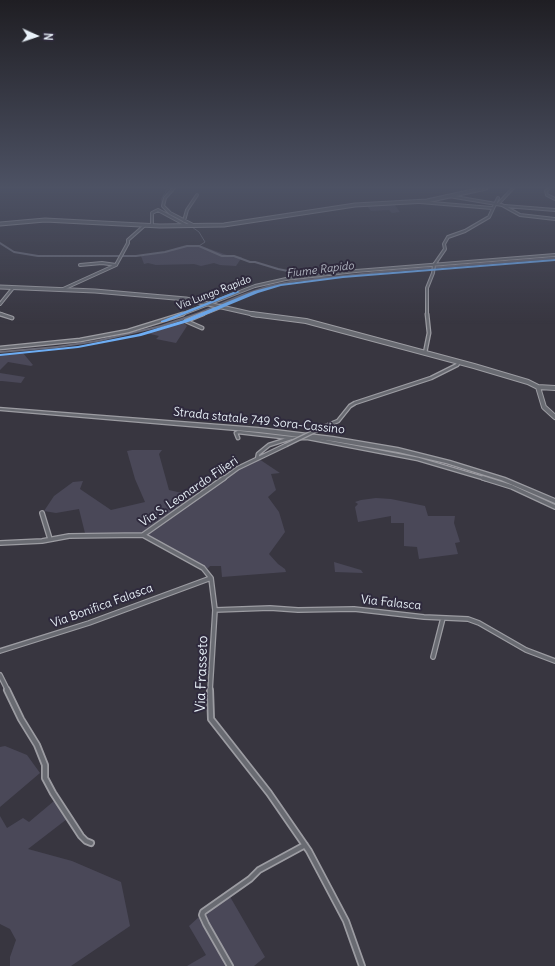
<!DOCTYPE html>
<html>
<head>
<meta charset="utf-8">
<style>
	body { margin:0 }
	#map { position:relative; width:555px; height:966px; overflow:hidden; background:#383640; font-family:Delius,sans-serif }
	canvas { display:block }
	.north { position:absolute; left:16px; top:16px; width:40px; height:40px; -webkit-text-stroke:3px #2f2a3d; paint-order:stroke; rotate:93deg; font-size:11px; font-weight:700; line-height:16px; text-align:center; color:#e8f1f8 }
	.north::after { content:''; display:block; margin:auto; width:14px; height:18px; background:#e8f1f8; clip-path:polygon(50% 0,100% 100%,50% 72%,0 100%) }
</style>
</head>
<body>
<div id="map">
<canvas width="555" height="966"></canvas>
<div class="north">N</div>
</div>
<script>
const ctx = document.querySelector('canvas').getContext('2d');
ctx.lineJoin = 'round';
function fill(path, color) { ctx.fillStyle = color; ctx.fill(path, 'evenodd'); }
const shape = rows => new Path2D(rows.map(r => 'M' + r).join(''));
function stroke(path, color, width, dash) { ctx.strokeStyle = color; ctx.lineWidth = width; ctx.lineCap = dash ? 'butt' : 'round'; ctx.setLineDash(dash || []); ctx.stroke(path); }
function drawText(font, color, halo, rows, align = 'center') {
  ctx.font = font + ' Delius,sans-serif'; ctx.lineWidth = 4; ctx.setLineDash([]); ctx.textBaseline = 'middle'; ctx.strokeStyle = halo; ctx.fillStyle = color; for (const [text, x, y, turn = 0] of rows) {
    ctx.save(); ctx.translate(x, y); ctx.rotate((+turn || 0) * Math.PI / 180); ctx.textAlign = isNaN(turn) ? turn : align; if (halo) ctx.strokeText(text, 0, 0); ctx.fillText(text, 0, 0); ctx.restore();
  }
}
const green = shape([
	[394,204,400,212,392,213,389,210,371,211,366,205],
	[189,246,201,246,227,255,242,257,236,266,220,265,214,263,201,266,194,264,156,265,148,263,144,264,141,256,172,251,176,248],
	[183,322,187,326,176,343,156,339,159,336,146,333],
	[23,353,33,365,31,366,8,362,0,370,0,355],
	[0,373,25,377,21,383,2,381,0,381],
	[132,450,162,450,159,454,169,490,195,496,143,534,85,533,79,509,56,513,44,511,54,496,73,482,83,481,80,489,111,510,145,502,135,479,127,451],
	[259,459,280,473,271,474,276,490,268,497,279,512,285,532,269,554,278,564,285,569,286,572,222,577,221,566,210,566,207,569,146,535,147,533,163,521,238,470],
	[376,498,391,499,425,506,428,516,455,516,454,523,460,542,455,543,458,554,419,559,417,547,404,546,404,523,391,523,391,516,358,522,355,507,358,504,355,502,361,500],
	[334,562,361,570,363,573,335,572],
	[5,746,27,755,40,773,0,807,0,747],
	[54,801,67,819,28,849,72,861,121,882,130,926,71,966,10,966,10,957,16,940,10,929,0,924,0,816,7,828,23,818,29,822],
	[229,895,265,957,254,966,187,966,206,955,189,926,200,916,205,915]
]);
const stream = shape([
	[163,188,166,189],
	[171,188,167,190,162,198,162,206,167,213,187,224],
	[192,227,199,232,205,242,199,246]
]);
const canal = shape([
	[0,243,14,252,38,256,136,256,165,252,187,246,199,246,222,256,234,256,250,262,255,262,278,269,323,278]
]);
const river = shape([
	[555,257,555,259,391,272,295,282,271,287,244,296,201,314,162,327,97,342,57,348,0,353,0,351,57,346,97,340,161,325,199,312,242,294,269,285,295,280,391,270,555,257]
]);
const streetFar3 = shape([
	[174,188,165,198,163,206,170,213,193,225],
	[549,188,546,191,547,195,555,199],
	[449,196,502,205,520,215,555,219],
	[420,202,492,208],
	[498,204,513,188],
	[505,206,555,210],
	[184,221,187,210,197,195],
	[152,225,152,213,158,210,186,225],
	[80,265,102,263,116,265],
	[61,290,116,265,128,243,128,240,145,225],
	[0,304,13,288],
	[0,314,3,315],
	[180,315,255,286,286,279,356,271,555,255],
	[201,315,221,307],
	[427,315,427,288,433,273,434,265,445,249,444,244,448,237,465,231,489,217,498,198]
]);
const streetFar2 = shape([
	[0,314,12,318],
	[202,328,186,321,203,314],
	[0,348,80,340,128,331,183,314],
	[425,353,429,333,427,314],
	[321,428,338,421,350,406,355,403,431,378,457,365,459,362],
	[238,438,236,433,238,432,291,438],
	[257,459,258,454,269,445,291,438,308,438,418,459,486,479],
	[223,479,238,468,286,445]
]);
const streetFar1 = shape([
	[483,478,512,487,555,507],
	[42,513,50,539],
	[143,535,203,568,211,578,215,610,210,691],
	[0,543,42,541,69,536,143,535,224,478],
	[215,610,270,608,298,610,354,609,424,617,468,619,479,623,526,650,555,661],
	[0,651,89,623,211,578],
	[433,657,443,618],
	[0,675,8,691]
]);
const street = shape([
	[7,690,21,719,37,745,45,765,45,778,53,793,81,836,86,841,91,843],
	[210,690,211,719,269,793,309,851,346,921,362,966],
	[230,966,206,924,202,915,203,912,250,879,259,870,305,845]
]);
const secondaryFar1 = shape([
	[0,224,45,220,160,226,224,225,355,205,427,201,486,188],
	[0,287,95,291,186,299,257,315]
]);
const secondary = shape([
	[252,314,306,321,474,366,528,382,538,387,555,388],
	[538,387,544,407,555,417]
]);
const highway = shape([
	[0,408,259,428,333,437,398,448,450,461,505,478,555,499,555,503,501,480,446,463,398,452,333,441,259,432,0,410,0,408]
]);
const streetBridge = shape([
	[286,445,321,428]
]);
const cycleway = shape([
	[555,259,555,261,343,278,281,286,258,293,188,322,141,336,78,348,0,356,0,354,78,346,138,334,184,320,254,291,281,284,343,276,555,259],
	[236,291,238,291,240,292,165,322,161,322,161,321,236,291]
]);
const farStreetnames = [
	["Via Lungo Rapido",214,293,-21]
];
const farWaternames = [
	["Fiume Rapido",320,270,-7]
];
const streetNames = [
	["Strada statale 749 Sora-Cassino",259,421,6],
	["Via S. Leonardo Filieri",189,492,-34],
	["Via Falasca",391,603,6],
	["Via Bonifica Falasca",102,606,-20]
];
const nearStreetnames = [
	["Via Frasseto",202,674,-88]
];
fill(green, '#4a4858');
stroke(stream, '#6b6c79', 1);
stroke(canal, '#6b6c79', 2);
fill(river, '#6b6c79');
stroke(streetFar3, '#9c9ca2', 4);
stroke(streetFar2, '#9c9ca2', 5);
stroke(streetFar1, '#9c9ca2', 6);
stroke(street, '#9c9ca2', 8);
stroke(secondaryFar1, '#9c9ca2', 5);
stroke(secondary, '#9c9ca2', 6);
stroke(highway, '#9c9ca2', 2.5);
stroke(streetFar3, '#696b72', 2);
stroke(streetFar2, '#696b72', 2.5);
stroke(streetFar1, '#696b72', 3.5);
stroke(street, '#696b72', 4.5);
stroke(secondaryFar1, '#696b72', 3);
stroke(secondary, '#696b72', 4);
fill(highway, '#696b72');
stroke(streetBridge, '#9c9ca2', 5, []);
stroke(streetBridge, '#696b72', 2.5);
fill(cycleway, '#6dadf4');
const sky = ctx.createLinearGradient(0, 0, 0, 324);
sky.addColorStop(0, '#1f1e23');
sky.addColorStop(0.58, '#4d5264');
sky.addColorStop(1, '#4d526400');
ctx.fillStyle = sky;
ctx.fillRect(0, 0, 555, 324);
drawText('10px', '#e8f1f8', '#2f2a3d', farStreetnames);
drawText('italic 11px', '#b2b7c2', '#2f2a3d', farWaternames);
drawText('12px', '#e8f1f8', '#2f2a3d', streetNames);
drawText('14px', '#e8f1f8', '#2f2a3d', nearStreetnames);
</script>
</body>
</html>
